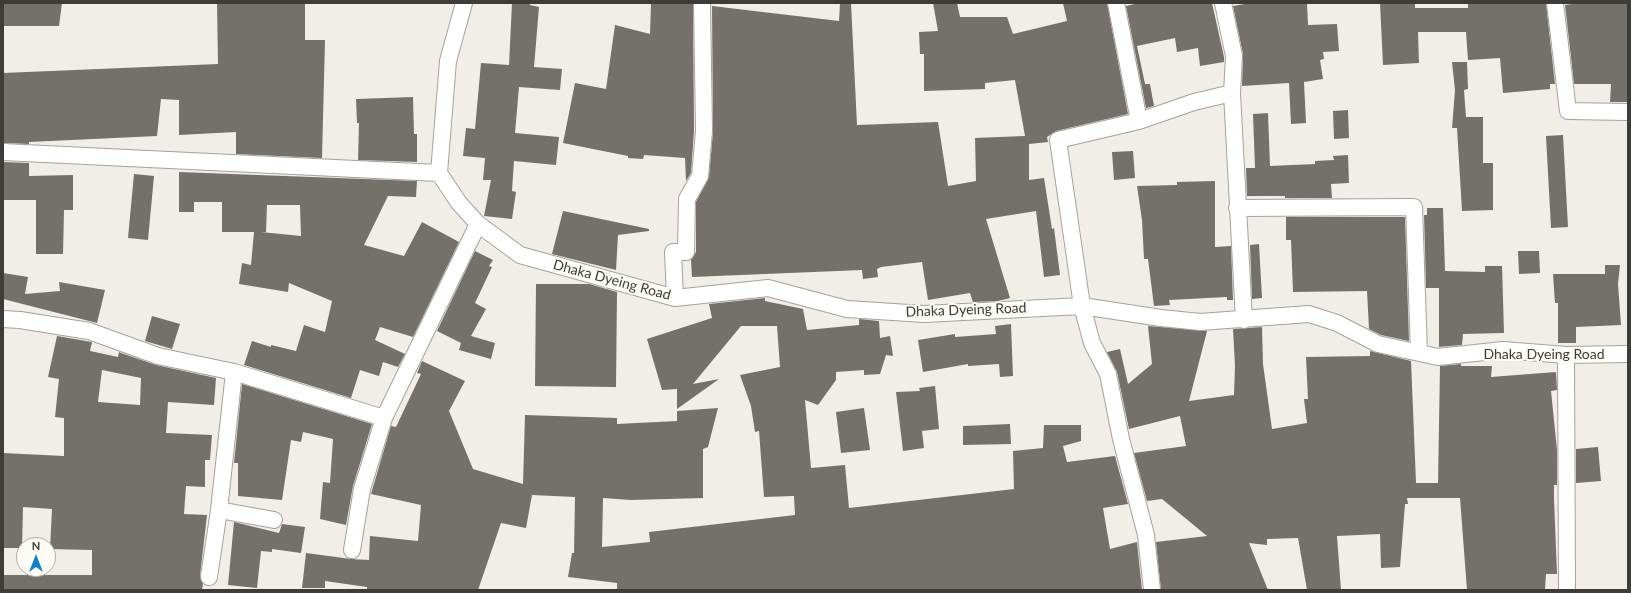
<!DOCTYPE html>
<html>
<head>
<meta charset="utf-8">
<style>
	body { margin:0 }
	#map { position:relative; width:1631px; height:593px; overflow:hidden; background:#f0eee6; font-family:Lato,sans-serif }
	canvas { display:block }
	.frame { position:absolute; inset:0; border:4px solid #3d3c39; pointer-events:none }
	.north { position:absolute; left:16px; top:537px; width:40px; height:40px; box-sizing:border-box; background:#fdfbf3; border:1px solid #b0afa9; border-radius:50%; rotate:0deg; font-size:11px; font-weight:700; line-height:16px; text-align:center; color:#3d3c39 }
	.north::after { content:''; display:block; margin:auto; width:14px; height:18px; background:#0983cb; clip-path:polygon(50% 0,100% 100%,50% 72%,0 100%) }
</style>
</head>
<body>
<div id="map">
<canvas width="1631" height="593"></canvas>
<div class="frame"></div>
<div class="north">N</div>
</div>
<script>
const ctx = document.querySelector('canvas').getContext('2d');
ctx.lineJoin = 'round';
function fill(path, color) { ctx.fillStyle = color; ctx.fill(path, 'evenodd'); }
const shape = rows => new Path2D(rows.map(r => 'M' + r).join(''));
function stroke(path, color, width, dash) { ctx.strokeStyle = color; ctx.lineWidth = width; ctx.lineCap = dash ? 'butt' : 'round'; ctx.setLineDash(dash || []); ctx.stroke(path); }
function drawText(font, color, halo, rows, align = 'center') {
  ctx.font = font + ' Lato,sans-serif'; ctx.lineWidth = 4; ctx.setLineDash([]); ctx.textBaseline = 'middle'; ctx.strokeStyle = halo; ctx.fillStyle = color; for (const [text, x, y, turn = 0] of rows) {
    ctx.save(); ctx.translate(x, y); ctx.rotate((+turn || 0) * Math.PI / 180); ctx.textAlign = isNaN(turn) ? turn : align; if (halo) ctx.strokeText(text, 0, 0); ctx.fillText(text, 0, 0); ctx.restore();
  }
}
const building = shape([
	[3,3,62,3,59,26,3,26],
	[217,3,305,3,305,40,325,40,322,158,236,154,236,132,179,135,179,100,161,99,157,136,29,142,29,144,3,143,3,73,218,64],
	[512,3,530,3,530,5,539,7,534,67,562,69,560,90,519,87,515,133,559,137,556,165,514,161,512,191,516,192,512,219,484,216,491,180,483,180,485,158,463,156,466,128,475,129,481,63,509,65],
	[686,3,693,4,694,131,691,173,686,181,685,158,644,155,643,159,628,158,628,156,563,143,575,83,606,89,615,25,650,34,651,4],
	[840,3,851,3,857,125,938,122,948,186,976,181,975,138,1025,136,1015,80,985,83,985,89,924,91,924,54,920,54,919,32,938,31,933,3,957,3,960,17,1007,17,1013,34,1067,21,1063,3,1107,3,1128,114,1056,131,1047,137,1048,142,1029,144,1029,180,1044,178,1052,229,1054,228,1060,275,1044,277,1036,211,986,219,1010,298,998,301,973,302,970,293,928,300,922,262,881,267,877,269,878,277,863,279,862,270,692,277,691,260,696,252,696,202,709,177,713,132,712,6,839,21],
	[1139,3,1212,3,1224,57,1224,62,1200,66,1198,48,1177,52,1175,38,1137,46,1145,84,1150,84,1154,106,1146,108,1126,6],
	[1250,3,1307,3,1308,25,1337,24,1339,51,1323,52,1324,59,1320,60,1323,79,1304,82,1306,123,1291,124,1289,83,1242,86,1243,54,1233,6],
	[1380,3,1415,3,1415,8,1468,8,1468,3,1546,3,1555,84,1550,84,1550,89,1503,93,1500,58,1468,60,1466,32,1418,32,1419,63,1383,65],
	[1579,3,1628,3,1628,102,1610,102,1611,84,1574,84,1565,5],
	[1452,62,1467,62,1468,89,1464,90,1466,117,1483,117,1483,163,1493,163,1493,210,1462,211,1457,128,1452,128,1455,90],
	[413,97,414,134,417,134,417,162,358,160,359,123,357,123,356,99],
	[1348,110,1349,138,1334,139,1333,111],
	[1268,113,1270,166,1315,164,1315,161,1334,160,1333,156,1348,155,1349,183,1331,184,1332,198,1285,198,1285,196,1247,196,1246,168,1255,168,1253,114],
	[1563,135,1568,227,1551,228,1546,136],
	[1133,151,1135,178,1114,180,1112,152],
	[3,162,29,163,29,176,73,175,73,210,64,210,63,254,36,254,36,200,3,200],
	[179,172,417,181,416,197,388,196,364,245,404,256,422,222,459,242,413,337,380,327,375,340,405,354,398,367,383,362,379,376,360,370,351,398,244,365,252,341,271,347,271,345,296,351,304,325,325,332,332,301,289,283,288,292,239,284,242,263,251,265,254,232,222,232,222,202,194,202,194,212,179,212],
	[267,205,300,205,301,236,261,232,266,232],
	[134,174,154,176,148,240,128,238],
	[1215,181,1215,247,1231,246,1233,300,1227,300,1227,297,1169,300,1170,305,1154,306,1148,259,1144,259,1142,220,1137,186,1177,185,1177,182],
	[1427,208,1443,208,1445,271,1485,272,1485,266,1502,266,1504,333,1463,334,1462,345,1439,347,1439,288,1426,288,1424,215,1427,215],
	[563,211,649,229,649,231,618,235,616,270,552,254],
	[1286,217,1405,217,1409,341,1381,335,1369,329,1367,291,1293,292,1291,240,1286,240],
	[1259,244,1262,298,1252,299,1250,245],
	[475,251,493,260,489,266,492,267,475,303,486,309,471,336,495,343,491,359,459,350,461,343,437,331],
	[1518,251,1539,251,1540,273,1519,274],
	[1605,265,1620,265,1618,284,1621,325,1576,327,1576,343,1558,343,1558,303,1555,303,1553,274,1605,274],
	[3,273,28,277,25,294,60,291,59,282,105,290,97,323,3,299],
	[536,284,589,284,617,292,616,387,535,386],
	[765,298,765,301,803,309,807,330,859,325,859,319,879,321,880,338,890,336,893,356,886,355,880,374,864,375,864,370,836,372,836,380,818,405,805,400,811,468,845,465,849,508,1014,489,1013,451,1043,448,1044,425,1081,425,1081,441,1063,446,1067,462,1115,456,1128,504,1103,508,1110,549,1137,542,1142,590,617,590,617,583,568,577,572,553,574,553,575,497,532,495,526,528,501,523,478,590,367,590,367,587,325,581,325,588,302,588,306,553,351,559,369,560,370,536,418,541,421,505,371,494,391,426,396,427,421,374,417,373,422,361,465,381,449,411,473,469,523,484,525,415,617,418,617,424,677,421,677,411,718,408,708,447,703,449,703,498,631,500,603,498,602,547,650,542,649,532,795,515,794,496,764,497,759,431,755,432,751,406,740,375,780,367,777,326,741,326,693,384,719,379,677,409,677,389,662,390,647,339,712,318,709,304],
	[152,316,180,324,172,349,145,341],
	[1011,324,1013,376,1000,377,999,364,968,366,968,364,923,372,918,340,955,334,955,337,996,334,995,326],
	[1148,326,1207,331,1189,401,1234,395,1235,366,1233,329,1262,327,1263,364,1272,429,1307,423,1304,399,1308,399,1306,357,1370,356,1370,351,1411,361,1416,483,1438,483,1440,366,1461,364,1461,366,1492,366,1491,377,1556,372,1557,390,1551,391,1557,450,1557,485,1554,485,1554,499,1557,574,1546,574,1545,590,1467,590,1460,498,1407,498,1408,504,1405,504,1400,567,1381,568,1380,534,1337,536,1341,590,1307,590,1298,538,1267,539,1267,545,1249,543,1268,590,1161,590,1156,542,1207,536,1162,499,1147,501,1134,453,1186,446,1180,416,1129,429,1117,372,1107,352,1120,349,1128,384,1152,364],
	[57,336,92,342,90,351,118,357,119,352,121,353,156,365,216,378,214,405,168,402,166,433,212,435,210,460,205,460,205,487,186,486,184,514,207,515,200,576,203,584,202,590,3,590,3,575,92,575,92,550,50,549,52,509,23,507,22,548,3,548,3,453,64,456,64,418,55,417,59,379,48,377],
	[102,370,141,378,140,405,98,402],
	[242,384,372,424,353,486,346,525,320,519,323,482,330,483,333,439,303,432,301,442,291,440,282,500,238,496,238,463,234,463],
	[935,386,939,429,922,431,924,448,903,451,896,392,920,391,919,388],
	[864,408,870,450,841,453,836,412],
	[1010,424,1011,444,963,445,963,426],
	[1598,447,1601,481,1576,483,1576,449],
	[234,522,279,533,282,524,305,527,301,553,272,549,272,552,261,551,257,588,228,585]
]);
const minor = shape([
	[464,3,448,61,439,173,459,203,478,224,520,255,675,298,768,288,847,309,924,314,1082,306,1161,318,1200,322,1309,314,1337,323,1378,344,1438,357,1503,350,1566,355,1628,354],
	[1116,3,1139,121],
	[1223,3,1234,56,1232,93,1244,320],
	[1555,3,1568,111,1628,112],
	[3,152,439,173],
	[1237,208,1414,207,1419,353],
	[675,298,673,252,686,252,687,199,700,176,704,131,702,3],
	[3,319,20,320,89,331,158,356,234,372,384,418],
	[1566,355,1567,590],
	[219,510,274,520],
	[352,550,362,489,384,418,478,224],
	[209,577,219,510,234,372],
	[1152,590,1146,535,1121,439,1108,374,1092,343,1082,306,1058,140,1139,121,1194,102,1232,93]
]);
const streetNames = [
	["Dhaka Dyeing Road",612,280,15],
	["Dhaka Dyeing Road",966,310,-2],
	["Dhaka Dyeing Road",1544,354]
];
fill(building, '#73716a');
stroke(minor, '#a4a29b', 18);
stroke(minor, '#fff', 16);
drawText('14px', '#3d3c39', '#fdfbf3', streetNames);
</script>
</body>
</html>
